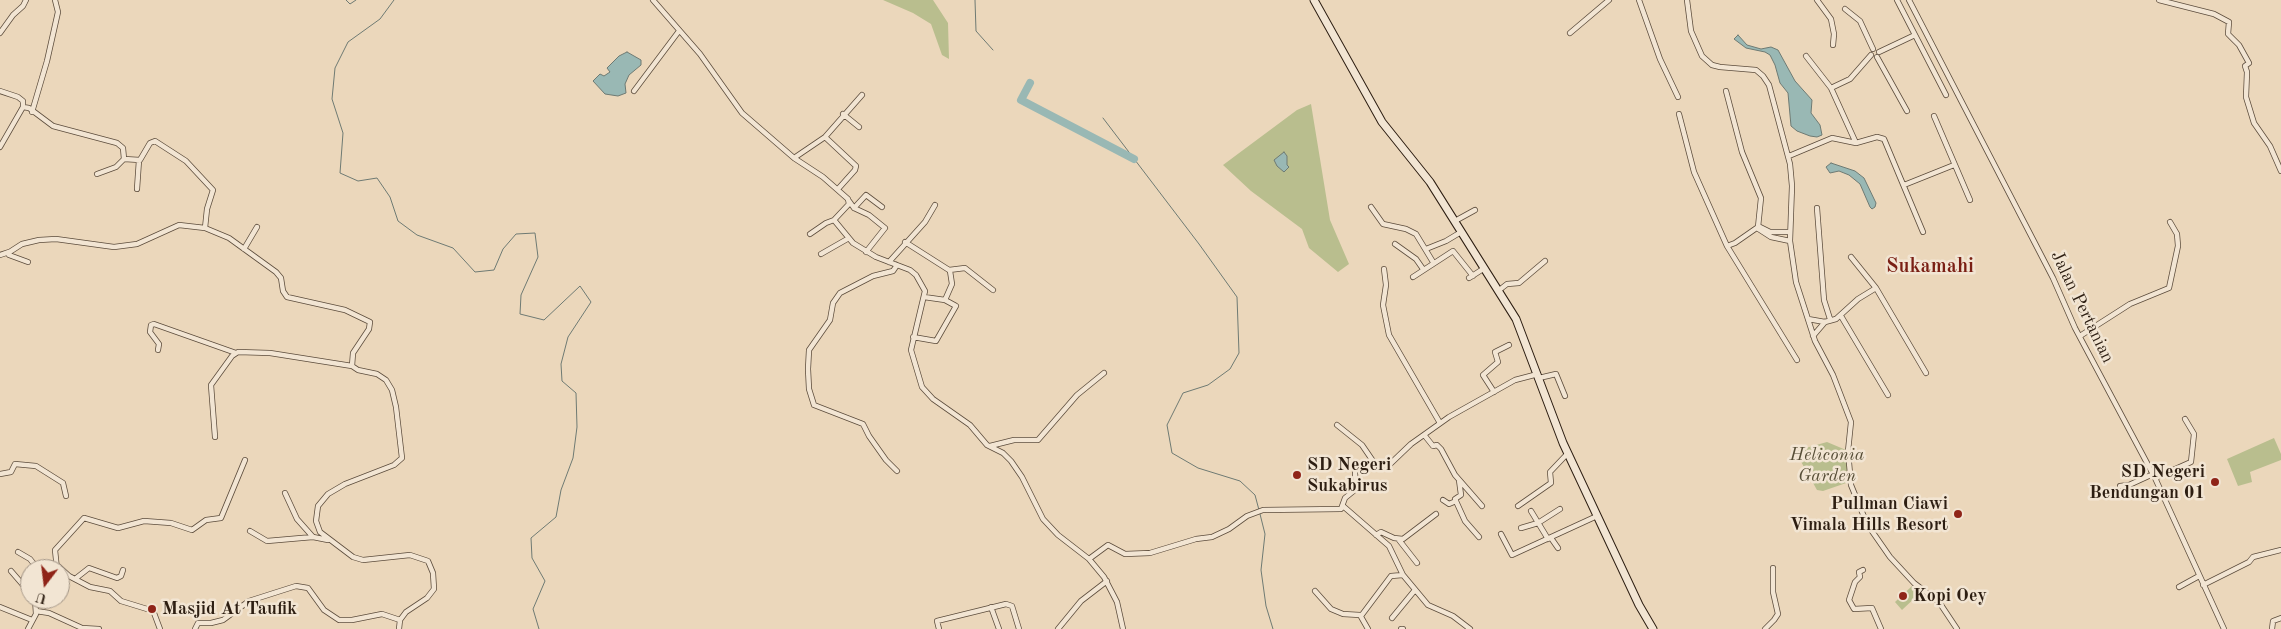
<!DOCTYPE html>
<html>
<head>
<meta charset="utf-8">
<style>
	body { margin:0 }
	#map { position:relative; width:2281px; height:629px; overflow:hidden; background:#ebd7bb; font-family:"Old Standard TT",serif }
	canvas { display:block }
	.north { position:absolute; left:20px; top:559px; width:50px; height:50px; box-sizing:border-box; background:#f2e5d3; border:1px solid #a39586; border-radius:50%; rotate:195deg; font-size:14px; font-weight:700; line-height:20px; text-align:center; color:#2d1e12 }
	.north::after { content:''; display:block; margin:auto; width:18px; height:22px; background:#8f2418; clip-path:polygon(50% 0,100% 100%,50% 72%,0 100%) }
</style>
</head>
<body>
<div id="map">
<canvas width="2281" height="629"></canvas>
<div class="north">U</div>
</div>
<script>
const ctx = document.querySelector('canvas').getContext('2d');
ctx.lineJoin = 'round';
function fill(path, color) { ctx.fillStyle = color; ctx.fill(path, 'evenodd'); }
const shape = rows => new Path2D(rows.map(r => 'M' + r).join(''));
function stroke(path, color, width, dash) { ctx.strokeStyle = color; ctx.lineWidth = width; ctx.lineCap = dash ? 'butt' : 'round'; ctx.setLineDash(dash || []); ctx.stroke(path); }
function drawText(font, color, halo, rows, align = 'center') {
  ctx.font = font + ' "Old Standard TT",serif'; ctx.lineWidth = 5; ctx.setLineDash([]); ctx.textBaseline = 'middle'; ctx.strokeStyle = halo; ctx.fillStyle = color; for (const [text, x, y, turn = 0] of rows) {
    ctx.save(); ctx.translate(x, y); ctx.rotate((+turn || 0) * Math.PI / 180); ctx.textAlign = isNaN(turn) ? turn : align; if (halo) ctx.strokeText(text, 0, 0); ctx.fillText(text, 0, 0); ctx.restore();
  }
}
const green = shape([
	[883,0,933,0,948,23,949,59,942,55,931,24,913,13],
	[1311,104,1330,220,1349,264,1338,272,1309,248,1302,229,1251,191,1223,165,1297,110],
	[2274,438,2281,454,2281,460,2250,472,2252,482,2238,486,2227,459],
	[1827,442,1846,450,1849,482,1823,491,1817,490,1795,451],
	[1912,586,1919,594,1902,610,1895,602]
]);
const water = shape([
	[1738,35,1747,45,1761,49,1771,47,1778,50,1795,81,1812,100,1811,113,1820,125,1822,135,1817,137,1810,136,1797,131,1791,126,1788,93,1780,83,1775,65,1770,55,1765,52,1746,48,1734,39,1738,35],
	[627,52,641,60,641,65,629,75,625,84,626,93,618,96,605,94,593,81,600,74,604,76,610,72,607,68,619,56,627,52],
	[1284,152,1287,156,1287,165,1289,167,1284,172,1277,166,1274,160,1284,152],
	[1831,163,1855,171,1864,178,1876,203,1875,207,1872,209,1870,207,1860,184,1849,175,1839,171,1830,173,1826,167,1831,163]
]);
const stream = shape([
	[346,0,350,4,356,0],
	[394,0,380,19,348,42,335,68,332,99,343,133,340,173,358,181,377,178,390,197,398,221,417,235,453,248,475,272,494,270,503,249,516,234,535,233,538,257,521,295,520,314,544,320,580,286,591,302,568,337,561,364,562,381,576,393,577,427,573,458,561,490,556,517,531,538,532,558,545,581,533,609,539,629],
	[975,0,976,31,993,50],
	[1103,118,1199,244,1237,297,1239,353,1230,369,1208,385,1183,393,1167,425,1172,453,1198,468,1240,481,1255,495,1259,510],
	[1260,514,1265,534,1261,570,1266,606,1273,629]
]);
const river = shape([
	[1030,83,1021,100,1134,159]
]);
const street = shape([
	[653,0,700,54,742,113,794,158,823,177,848,199,849,204,834,220,853,243,876,257,910,270,916,275,925,291,911,350,922,387,933,399,970,425,987,445,1003,453,1011,461,1022,477,1043,519,1058,535,1089,559,1104,577,1117,602,1123,629],
	[1639,0,1660,59,1678,97],
	[1687,0,1691,31,1702,56,1712,65,1720,67,1756,70,1763,76,1769,85,1790,164,1792,186,1790,241,1796,282,1815,341,1833,375,1851,422,1848,451,1851,485,1867,524,1890,557,1914,583,1939,602,1957,629],
	[1817,0,1831,19,1834,34,1833,45],
	[1897,0,1946,95],
	[1909,0,2053,278,2075,328,2155,478,2224,629],
	[2159,0,2214,14,2229,22,2228,34,2239,45,2249,63,2245,66,2247,72,2246,97,2254,123,2270,146,2281,171],
	[1845,9,1860,21,1873,49],
	[0,33,13,15,23,6,26,0],
	[1570,33,1609,0],
	[1879,52,1915,35],
	[1806,56,1831,88,1856,143],
	[1877,57,1907,111],
	[1831,88,1850,79,1871,55],
	[0,91,18,97,23,101,23,107,29,108,53,126,117,143,123,148,124,159,140,160,150,143,155,141,186,161,213,190,207,209,205,228,229,238,276,272,281,278,283,291,287,297,345,310,370,322,369,329,353,353,352,366],
	[634,91,679,31],
	[1726,91,1742,152,1761,198,1758,227,1735,243,1727,246],
	[32,112,47,61,58,12,55,0],
	[843,114,859,127],
	[1679,114,1694,172,1727,246,1797,360],
	[1934,116,1970,200],
	[825,137,856,166,855,170,838,189],
	[0,147,23,107],
	[1789,156,1832,138,1856,143,1877,137,1884,139,1923,232],
	[794,158,825,137,862,95],
	[97,174,116,167,124,159],
	[1904,185,1954,165],
	[137,189,139,160],
	[849,201,854,208,869,215,885,228,866,252],
	[1371,207,1383,224,1406,229,1416,234,1433,262],
	[854,208,866,195,882,207],
	[1817,208,1824,300,1830,319],
	[1455,221,1475,210],
	[1758,226,1770,232,1790,232],
	[1757,228,1771,237,1790,241],
	[810,234,826,223,834,220],
	[905,242,949,270,965,268,993,290],
	[1395,244,1416,259,1423,269],
	[244,249,257,227],
	[1426,249,1446,241,1461,232],
	[821,254,849,238],
	[0,255,9,252],
	[1851,257,1876,288,1926,373],
	[28,262,9,255,8,253,22,244,39,240,56,239,114,247,137,244,179,225,205,228],
	[889,262,925,222,935,205],
	[897,265,893,271,873,276,840,293,833,303,830,320,809,350,808,369,809,389,814,405,863,424,869,436,886,460,897,471],
	[1384,269,1386,285,1383,305,1389,335,1440,423],
	[1413,277,1453,251,1473,276],
	[1469,278,1483,269],
	[1498,291,1507,284,1519,283,1545,261],
	[945,300,952,284,950,271],
	[1841,316,1888,395],
	[1808,319,1825,322,1836,319,1858,299,1876,288],
	[1813,336,1825,322],
	[2080,336,2130,304,2169,288,2178,246,2177,234,2170,222],
	[913,337,936,341,956,306,945,300,924,297],
	[158,350,159,344,150,332,151,325,154,324,236,353],
	[1539,378,1556,374,1565,396],
	[1494,392,1483,375,1498,362,1495,352,1509,345],
	[1337,425,1362,445,1375,464],
	[1425,436,1433,446,1437,445,1441,449,1455,475,1482,506],
	[215,437,211,385,232,356,238,352,270,353,352,366,358,370,377,374,386,380,392,390,396,407,402,458,394,465,345,484,328,494,318,506,316,521,320,532,353,557,363,560,410,555,428,561,433,573,434,589,427,598,406,612,400,620,399,629],
	[990,446,1014,440,1038,440,1077,395,1104,373],
	[0,474,11,472,15,464,36,466,63,483,66,496],
	[2155,478,2191,462,2194,434,2185,419],
	[1459,480,1461,495,1455,499,1465,521,1479,537],
	[2120,486,2129,485,2153,474],
	[285,493,297,519,313,537],
	[1443,500,1449,504,1456,501],
	[1343,506,1389,546,1403,575,1428,605,1453,616,1470,629],
	[1518,506,1551,483,1550,472,1568,453],
	[1531,511,1548,539],
	[1521,528,1538,523,1560,509],
	[250,531,267,541,313,537,328,540],
	[1501,534,1512,555,1597,516],
	[1376,535,1381,532,1394,538,1403,539,1436,514],
	[1551,538,1558,548],
	[1399,540,1417,563],
	[18,552,30,559,38,569],
	[1089,559,1108,545,1125,554,1150,553,1196,539,1212,537,1229,529,1247,516,1263,510,1341,509,1345,498,1356,489,1355,472,1360,466,1372,464,1388,466,1411,444,1449,417,1515,380,1538,374],
	[58,566,69,576,90,587,110,591,121,601,147,609],
	[57,569,55,550,84,518,118,528,144,521,171,523,192,530,206,520,221,518,245,460],
	[1863,570,1859,572,1860,577,1855,582,1849,600,1854,609,1872,608,1881,629],
	[11,571,30,593],
	[75,579,89,568,117,578,121,576,123,570],
	[2203,585,2249,562,2253,557,2281,550],
	[2179,587,2199,576],
	[1315,591,1331,609,1343,614,1360,615,1368,629],
	[0,607,32,620],
	[991,607,999,629],
	[36,611,49,613,82,628,99,629],
	[154,613,160,629],
	[1361,616,1391,576,1403,575],
	[1392,618,1415,590],
	[28,629,36,614,35,599],
	[195,629,198,623,211,623,223,620,249,601,296,586,308,588,324,610,339,620,352,620,382,614,400,620],
	[939,629,937,621,1006,604,1012,606,1019,629],
	[1058,629,1081,601,1107,581],
	[1401,629,1403,629],
	[1765,629,1774,620,1778,614,1773,592,1773,568],
	[2272,629,2273,621,2281,618]
]);
const secondary = shape([
	[1314,0,1382,122,1430,182,1516,319,1563,443,1639,605,1653,629]
]);
const markers = [
	[1297,475,5,"#8f2418"],
	[2215,482,5,"#8f2418"],
	[1958,514,5,"#8f2418"],
	[1903,596,5,"#8f2418"],
	[152,609,5,"#8f2418"]
];
const streetNames = [
	["Jalan Pertanian",2082,307,64]
];
const parkNames = [
	["Heliconia",1827,455],
	["Garden",1827,476]
];
const poiNames = [
	["SD Negeri",1307,465],
	["Sukabirus",1307,486],
	["SD Negeri",2205,472,"right"],
	["Bendungan 01",2205,493,"right"],
	["Pullman Ciawi",1948,504,"right"],
	["Vimala Hills Resort",1948,525,"right"],
	["Kopi Oey",1913,596],
	["Masjid At Taufik",162,609]
];
const quarterNames = [
	["Sukamahi",1930,267]
];
fill(green, '#b9be8e');
fill(water, '#99b8b4');
stroke(water, '#6e7a73', 1);
stroke(stream, '#6e7a73', 1);
stroke(river, '#99b8b4', 8);
stroke(street, '#5c4c3c', 6);
stroke(secondary, '#2d1e12', 9);
stroke(street, '#f2e5d3', 4.5);
stroke(secondary, '#f2e5d3', 7);
for (const [x, y, r, color] of markers) { const dot = new Path2D(); dot.arc(x, y, r, 0, 2 * Math.PI); ctx.fillStyle = color; ctx.fill(dot); stroke(dot, '#f2e5d3', 2); }
drawText('18px', '#2d1e12', '#f2e5d3', streetNames);
drawText('italic 18px', '#574e37', '#f2e5d3', parkNames);
drawText('bold 18px', '#2d1e12', '#f2e5d3', poiNames, 'left');
drawText('bold 20px', '#7a1f14', '#f2e5d3', quarterNames);
</script>
</body>
</html>
